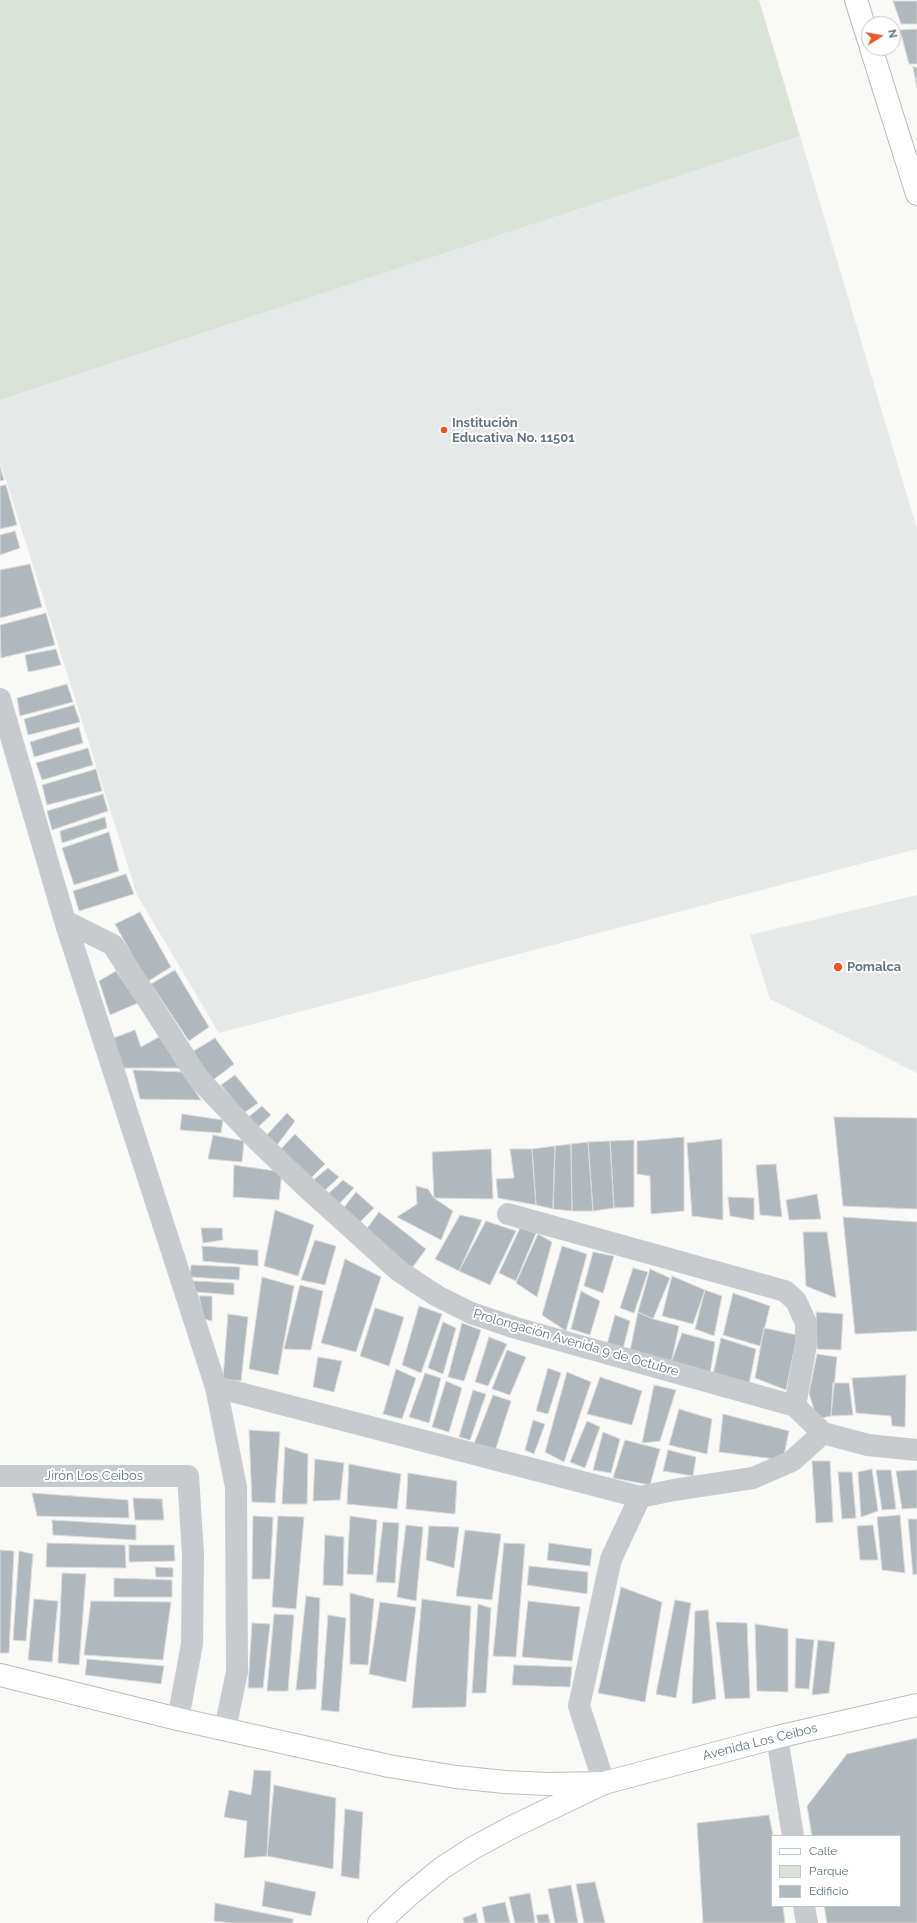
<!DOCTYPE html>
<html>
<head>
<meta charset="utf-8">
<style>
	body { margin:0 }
	#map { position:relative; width:917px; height:1923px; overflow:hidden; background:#f9f9f7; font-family:Raleway,sans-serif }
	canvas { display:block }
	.legend { position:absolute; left:771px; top:1835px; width:130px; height:72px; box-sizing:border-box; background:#fff; border:1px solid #c1c8cd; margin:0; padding:5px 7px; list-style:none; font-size:12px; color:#637583 }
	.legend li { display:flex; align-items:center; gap:8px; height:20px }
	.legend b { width:20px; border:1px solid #c1c8cd }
	.north { position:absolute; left:861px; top:16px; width:40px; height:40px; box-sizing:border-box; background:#fff; border:1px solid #c1c8cd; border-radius:50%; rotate:79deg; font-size:11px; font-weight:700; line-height:16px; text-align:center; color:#637583 }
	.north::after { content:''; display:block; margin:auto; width:14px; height:18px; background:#e95627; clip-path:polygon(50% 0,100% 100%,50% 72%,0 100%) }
</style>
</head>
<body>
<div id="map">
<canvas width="917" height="1923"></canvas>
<ul class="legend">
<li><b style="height:5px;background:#fff"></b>Calle</li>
<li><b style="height:11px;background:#dbe2d8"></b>Parque</li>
<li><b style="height:11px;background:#b0b8be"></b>Edificio</li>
</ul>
<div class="north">N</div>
</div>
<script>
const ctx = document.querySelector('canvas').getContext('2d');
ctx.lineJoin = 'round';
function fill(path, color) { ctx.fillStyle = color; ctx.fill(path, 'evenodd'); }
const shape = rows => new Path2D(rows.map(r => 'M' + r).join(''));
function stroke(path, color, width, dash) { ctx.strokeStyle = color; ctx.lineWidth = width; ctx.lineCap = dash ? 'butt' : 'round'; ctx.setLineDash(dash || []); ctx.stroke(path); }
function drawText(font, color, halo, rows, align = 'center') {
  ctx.font = font + ' Raleway,sans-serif'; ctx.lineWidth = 4; ctx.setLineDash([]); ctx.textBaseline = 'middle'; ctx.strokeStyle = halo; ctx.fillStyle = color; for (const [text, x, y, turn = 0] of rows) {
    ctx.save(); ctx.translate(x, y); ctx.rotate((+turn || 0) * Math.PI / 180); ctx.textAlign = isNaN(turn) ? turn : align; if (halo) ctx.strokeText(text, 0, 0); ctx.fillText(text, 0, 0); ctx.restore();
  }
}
const built = shape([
	[800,136,917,529,917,849,219,1033,137,895,0,461,0,400],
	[917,895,917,1073,770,999,750,935]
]);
const green = shape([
	[0,0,759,0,800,136,0,400]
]);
const building = shape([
	[893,1,917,1,917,24,901,24,893,1],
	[917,29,917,64,909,64,900,30,917,29],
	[913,67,917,67,917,88,913,67],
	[0,466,4,480,0,481,0,466],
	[6,485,17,525,0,529,0,486,6,485],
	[15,531,20,548,0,555,0,535,15,531],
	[30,564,42,607,0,618,0,570,30,564],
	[46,613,55,645,1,658,0,625,46,613],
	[56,649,61,665,28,672,25,655,56,649],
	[67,684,73,702,20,716,17,698,67,684],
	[74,705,80,722,28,735,24,719,74,705],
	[79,727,83,743,34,757,30,742,79,727],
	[88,748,93,765,42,780,36,763,88,748],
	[96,769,102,791,47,805,42,785,96,769],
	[103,794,108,811,52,830,47,811,103,794],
	[105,817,107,828,62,843,60,831,105,817],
	[109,832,119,871,74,885,62,848,109,832],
	[126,874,134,894,79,911,73,891,126,874],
	[140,912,171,967,147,982,115,924,140,912],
	[175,970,209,1027,189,1041,151,984,175,970],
	[116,971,138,1003,110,1015,99,981,116,971],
	[135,1030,141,1047,159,1037,181,1068,122,1068,111,1039,135,1030],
	[215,1038,234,1064,213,1080,192,1052,215,1038],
	[133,1070,182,1072,201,1100,140,1099,133,1070],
	[235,1075,258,1103,244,1113,221,1085,235,1075],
	[262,1106,271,1115,256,1129,246,1119,262,1106],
	[287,1113,295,1121,275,1148,265,1137,287,1113],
	[182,1114,223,1120,221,1133,180,1130,182,1114],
	[834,1117,917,1118,917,1209,843,1206,834,1117],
	[295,1134,325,1164,311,1178,280,1150,295,1134],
	[213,1135,244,1141,242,1162,208,1159,213,1135],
	[684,1137,684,1211,651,1214,650,1176,637,1174,637,1141,684,1137],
	[722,1139,723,1220,692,1216,687,1143,722,1139],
	[634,1140,634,1207,614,1208,610,1141,634,1140],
	[610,1141,614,1208,593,1211,588,1142,610,1141],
	[588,1142,593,1211,572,1211,571,1144,588,1142],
	[571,1144,572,1211,553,1209,555,1146,571,1144],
	[555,1146,553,1209,536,1205,532,1149,555,1146],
	[491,1149,493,1199,434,1198,432,1152,491,1149],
	[510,1149,532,1149,536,1205,498,1198,496,1179,514,1178,510,1149],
	[776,1164,782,1217,760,1215,756,1165,776,1164],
	[234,1165,282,1172,279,1200,233,1197,234,1165],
	[328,1168,339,1177,323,1192,311,1182,328,1168],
	[343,1180,354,1188,337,1206,326,1196,343,1180],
	[416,1186,428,1189,434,1198,453,1211,441,1240,397,1217,417,1204,416,1186],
	[356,1192,374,1208,360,1222,342,1210,356,1192],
	[817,1194,821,1219,789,1220,786,1200,817,1194],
	[728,1197,754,1198,754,1220,730,1216,728,1197],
	[275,1210,314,1225,298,1276,264,1266,275,1210],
	[379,1212,426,1249,412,1268,363,1234,379,1212],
	[460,1215,482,1220,459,1271,435,1259,460,1215],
	[843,1217,917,1222,917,1331,855,1334,843,1217],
	[486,1221,516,1231,490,1285,459,1271,486,1221],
	[201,1228,222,1228,223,1240,203,1243,201,1228],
	[520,1228,536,1233,516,1281,499,1273,520,1228],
	[803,1232,827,1232,836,1298,806,1286,803,1232],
	[538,1234,552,1242,537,1297,516,1283,538,1234],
	[315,1240,336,1246,325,1285,301,1280,315,1240],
	[202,1246,258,1250,258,1266,203,1261,202,1246],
	[562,1246,587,1254,566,1331,542,1315,562,1246],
	[593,1252,614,1256,603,1293,584,1286,593,1252],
	[345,1259,381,1277,356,1352,321,1343,345,1259],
	[191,1265,240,1267,239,1280,190,1277,191,1265],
	[633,1268,648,1272,634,1313,620,1308,633,1268],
	[650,1269,670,1278,653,1319,638,1312,650,1269],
	[672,1276,705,1290,693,1324,662,1316,672,1276],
	[262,1277,294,1286,278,1375,249,1369,262,1277],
	[193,1281,234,1283,234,1295,196,1292,193,1281],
	[300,1285,323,1291,311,1350,284,1349,300,1285],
	[705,1290,722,1296,714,1336,695,1329,705,1290],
	[581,1291,600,1301,590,1335,571,1329,581,1291],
	[733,1293,770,1306,760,1346,723,1335,733,1293],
	[199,1296,212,1296,212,1321,204,1319,199,1296],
	[419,1306,442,1314,421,1373,402,1365,419,1306],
	[375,1308,404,1317,389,1366,360,1356,375,1308],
	[638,1312,653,1319,679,1326,671,1363,630,1351,638,1312],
	[816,1312,843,1314,841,1350,817,1349,816,1312],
	[228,1314,248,1317,241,1381,223,1379,228,1314],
	[615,1315,630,1321,622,1353,606,1348,615,1315],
	[443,1322,456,1328,443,1374,428,1368,443,1322],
	[462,1323,481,1330,464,1381,448,1377,462,1323],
	[764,1328,797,1335,786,1390,755,1378,764,1328],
	[682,1333,715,1342,710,1374,671,1363,682,1333],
	[489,1337,507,1344,488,1386,475,1382,489,1337],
	[721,1338,756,1349,749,1384,713,1375,721,1338],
	[507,1350,526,1357,510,1395,492,1389,507,1350],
	[817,1354,837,1357,831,1416,817,1419,809,1393,817,1354],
	[318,1357,342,1361,334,1392,313,1387,318,1357],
	[548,1368,561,1373,548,1414,536,1411,548,1368],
	[396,1369,416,1378,402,1419,383,1414,396,1369],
	[567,1372,591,1382,564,1462,545,1452,567,1372],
	[425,1373,441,1378,429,1423,409,1417,425,1373],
	[906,1375,905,1427,892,1426,891,1416,856,1413,852,1378,906,1375],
	[600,1377,642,1391,632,1425,587,1414,600,1377],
	[446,1381,462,1388,449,1432,432,1427,446,1381],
	[833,1383,849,1383,853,1415,831,1416,833,1383],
	[654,1385,676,1390,660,1441,642,1443,654,1385],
	[473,1390,486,1394,470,1440,459,1437,473,1390],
	[493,1395,511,1401,495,1451,474,1444,493,1395],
	[679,1409,712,1419,707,1454,669,1445,679,1409],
	[723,1414,789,1431,783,1460,719,1452,723,1414],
	[533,1420,545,1424,534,1454,525,1450,533,1420],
	[587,1421,600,1427,585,1468,570,1462,587,1421],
	[249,1430,280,1432,275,1503,252,1502,249,1430],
	[603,1432,620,1439,611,1473,593,1470,603,1432],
	[625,1440,660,1449,650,1485,613,1478,625,1440],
	[285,1447,308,1454,307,1504,282,1504,285,1447],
	[668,1450,696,1457,693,1476,663,1471,668,1450],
	[315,1459,344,1463,340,1500,313,1501,315,1459],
	[812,1461,830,1461,833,1522,816,1523,812,1461],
	[349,1464,401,1474,397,1509,347,1504,349,1464],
	[872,1469,878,1511,861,1517,858,1472,872,1469],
	[876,1470,891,1470,896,1509,882,1510,876,1470],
	[917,1470,917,1508,902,1509,896,1471,917,1470],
	[838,1472,852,1472,856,1518,842,1519,838,1472],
	[408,1473,457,1481,455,1514,406,1509,408,1473],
	[32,1493,128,1500,129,1518,37,1516,32,1493],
	[133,1498,162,1499,164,1520,135,1520,133,1498],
	[900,1515,905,1573,882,1570,877,1517,900,1515],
	[253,1516,273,1517,270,1579,252,1579,253,1516],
	[278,1516,304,1517,296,1609,272,1607,278,1516],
	[350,1516,377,1520,373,1575,347,1574,350,1516],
	[908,1519,917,1519,917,1574,913,1575,908,1519],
	[52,1520,136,1525,136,1540,53,1535,52,1520],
	[383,1522,399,1523,395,1583,376,1582,383,1522],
	[406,1525,423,1527,416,1601,397,1597,406,1525],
	[873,1525,878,1560,860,1560,857,1526,873,1525],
	[429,1526,459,1527,454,1568,426,1560,429,1526],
	[465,1530,501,1534,492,1600,456,1596,465,1530],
	[325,1535,344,1537,343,1586,323,1585,325,1535],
	[47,1543,125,1545,126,1568,46,1567,47,1543],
	[504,1543,525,1544,516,1657,493,1656,504,1543],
	[549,1543,592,1549,590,1566,547,1560,549,1543],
	[129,1545,174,1545,175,1561,129,1562,129,1545],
	[0,1550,14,1551,9,1653,0,1653,0,1550],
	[19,1551,33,1554,26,1641,13,1640,19,1551],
	[529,1566,588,1572,587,1594,527,1585,529,1566],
	[155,1567,173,1568,173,1577,156,1577,155,1567],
	[62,1573,86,1574,79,1665,58,1663,62,1573],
	[114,1578,172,1580,172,1597,114,1597,114,1578],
	[621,1587,662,1602,645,1702,598,1693,621,1587],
	[350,1593,374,1599,368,1665,350,1664,350,1593],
	[306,1596,320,1598,316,1689,296,1690,306,1596],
	[34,1599,58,1601,52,1662,28,1660,34,1599],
	[422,1599,471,1606,466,1707,412,1708,422,1599],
	[675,1600,691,1603,676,1698,656,1694,675,1600],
	[91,1601,171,1602,163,1660,84,1655,91,1601],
	[528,1601,580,1607,572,1661,522,1657,528,1601],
	[380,1602,416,1607,406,1682,369,1674,380,1602],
	[478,1604,491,1608,486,1693,472,1693,478,1604],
	[708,1610,716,1699,692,1704,695,1611,708,1610],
	[274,1614,294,1615,288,1691,267,1691,274,1614],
	[328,1615,346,1618,339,1712,321,1710,328,1615],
	[716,1622,747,1623,750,1698,725,1699,716,1622],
	[252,1623,270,1624,263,1688,248,1688,252,1623],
	[755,1624,788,1629,788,1692,757,1691,755,1624],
	[796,1638,814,1640,809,1689,795,1688,796,1638],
	[818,1640,835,1642,829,1693,812,1695,818,1640],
	[87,1659,164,1666,161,1684,85,1675,87,1659],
	[514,1665,572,1667,570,1687,512,1685,514,1665],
	[917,1738,917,1923,827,1923,824,1906,900,1906,900,1836,812,1836,807,1806,847,1754,917,1738],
	[254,1770,271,1771,267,1856,244,1858,247,1821,224,1817,229,1790,251,1795,254,1770],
	[274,1785,336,1798,333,1869,267,1856,274,1785],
	[345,1809,363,1812,359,1879,341,1876,345,1809],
	[769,1815,773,1836,772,1906,783,1906,785,1923,703,1923,697,1823,769,1815],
	[265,1881,316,1892,311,1916,262,1906,265,1881],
	[595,1882,605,1923,584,1923,576,1884,595,1882],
	[571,1885,578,1923,555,1923,548,1889,571,1885],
	[530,1893,535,1923,515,1923,509,1897,530,1893],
	[505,1902,510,1923,485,1923,482,1907,505,1902],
	[215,1903,293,1919,293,1923,231,1923,214,1921,215,1903],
	[476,1913,478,1923,464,1923,463,1918,476,1913],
	[548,1914,550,1923,538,1923,536,1915,548,1914]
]);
const street = shape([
	[0,699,65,921,216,1387,236,1487,237,1672,225,1729],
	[65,921,113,945,198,1078,253,1136,305,1186,399,1271,437,1296,471,1313,516,1328,795,1406,823,1433,868,1445,917,1450],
	[508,1214,785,1291,796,1301,806,1323,806,1344,795,1406],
	[216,1387,640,1497,674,1490,753,1478,792,1461,823,1433],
	[0,1476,188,1476,193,1554,192,1644,178,1719],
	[777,1737,793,1836],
	[604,1783,579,1706,611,1559,640,1497],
	[804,1906,807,1923]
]);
const secondary = shape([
	[0,1675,178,1719,389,1766,456,1777,505,1782,548,1784,604,1783]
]);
const primary = shape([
	[379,1923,409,1895,442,1868,473,1848,512,1827,604,1783,777,1737,917,1705]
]);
const highway = shape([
	[856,0,869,41],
	[871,48,917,194]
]);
const markers = [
	[444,430,4,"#e95627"],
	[838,967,5,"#e95627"]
];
const poiNames = [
	["Institución",452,423],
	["Educativa No. 11501",452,438],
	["Pomalca",847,967]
];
const streetNames = [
	["Prolongación Avenida 9 de Octubre",576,1343,16],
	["Jirón Los Ceibos",94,1476],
	["Avenida Los Ceibos",760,1742,-14]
];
fill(built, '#e7e8e8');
fill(green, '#dbe2d8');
fill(building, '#b0b8be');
stroke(building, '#dbdbd9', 1);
stroke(secondary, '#b9bfc3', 24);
stroke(primary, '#babec2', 24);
stroke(highway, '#b9bdc0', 24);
stroke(street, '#c7cbce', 22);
stroke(secondary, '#fff', 22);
stroke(primary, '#fff', 22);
stroke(highway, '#fff', 22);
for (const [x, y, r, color] of markers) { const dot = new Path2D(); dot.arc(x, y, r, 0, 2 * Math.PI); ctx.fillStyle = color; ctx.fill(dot); stroke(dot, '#fff', 1.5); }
drawText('bold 13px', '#637583', '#fff', poiNames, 'left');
drawText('13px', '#637583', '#fff', streetNames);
</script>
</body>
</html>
